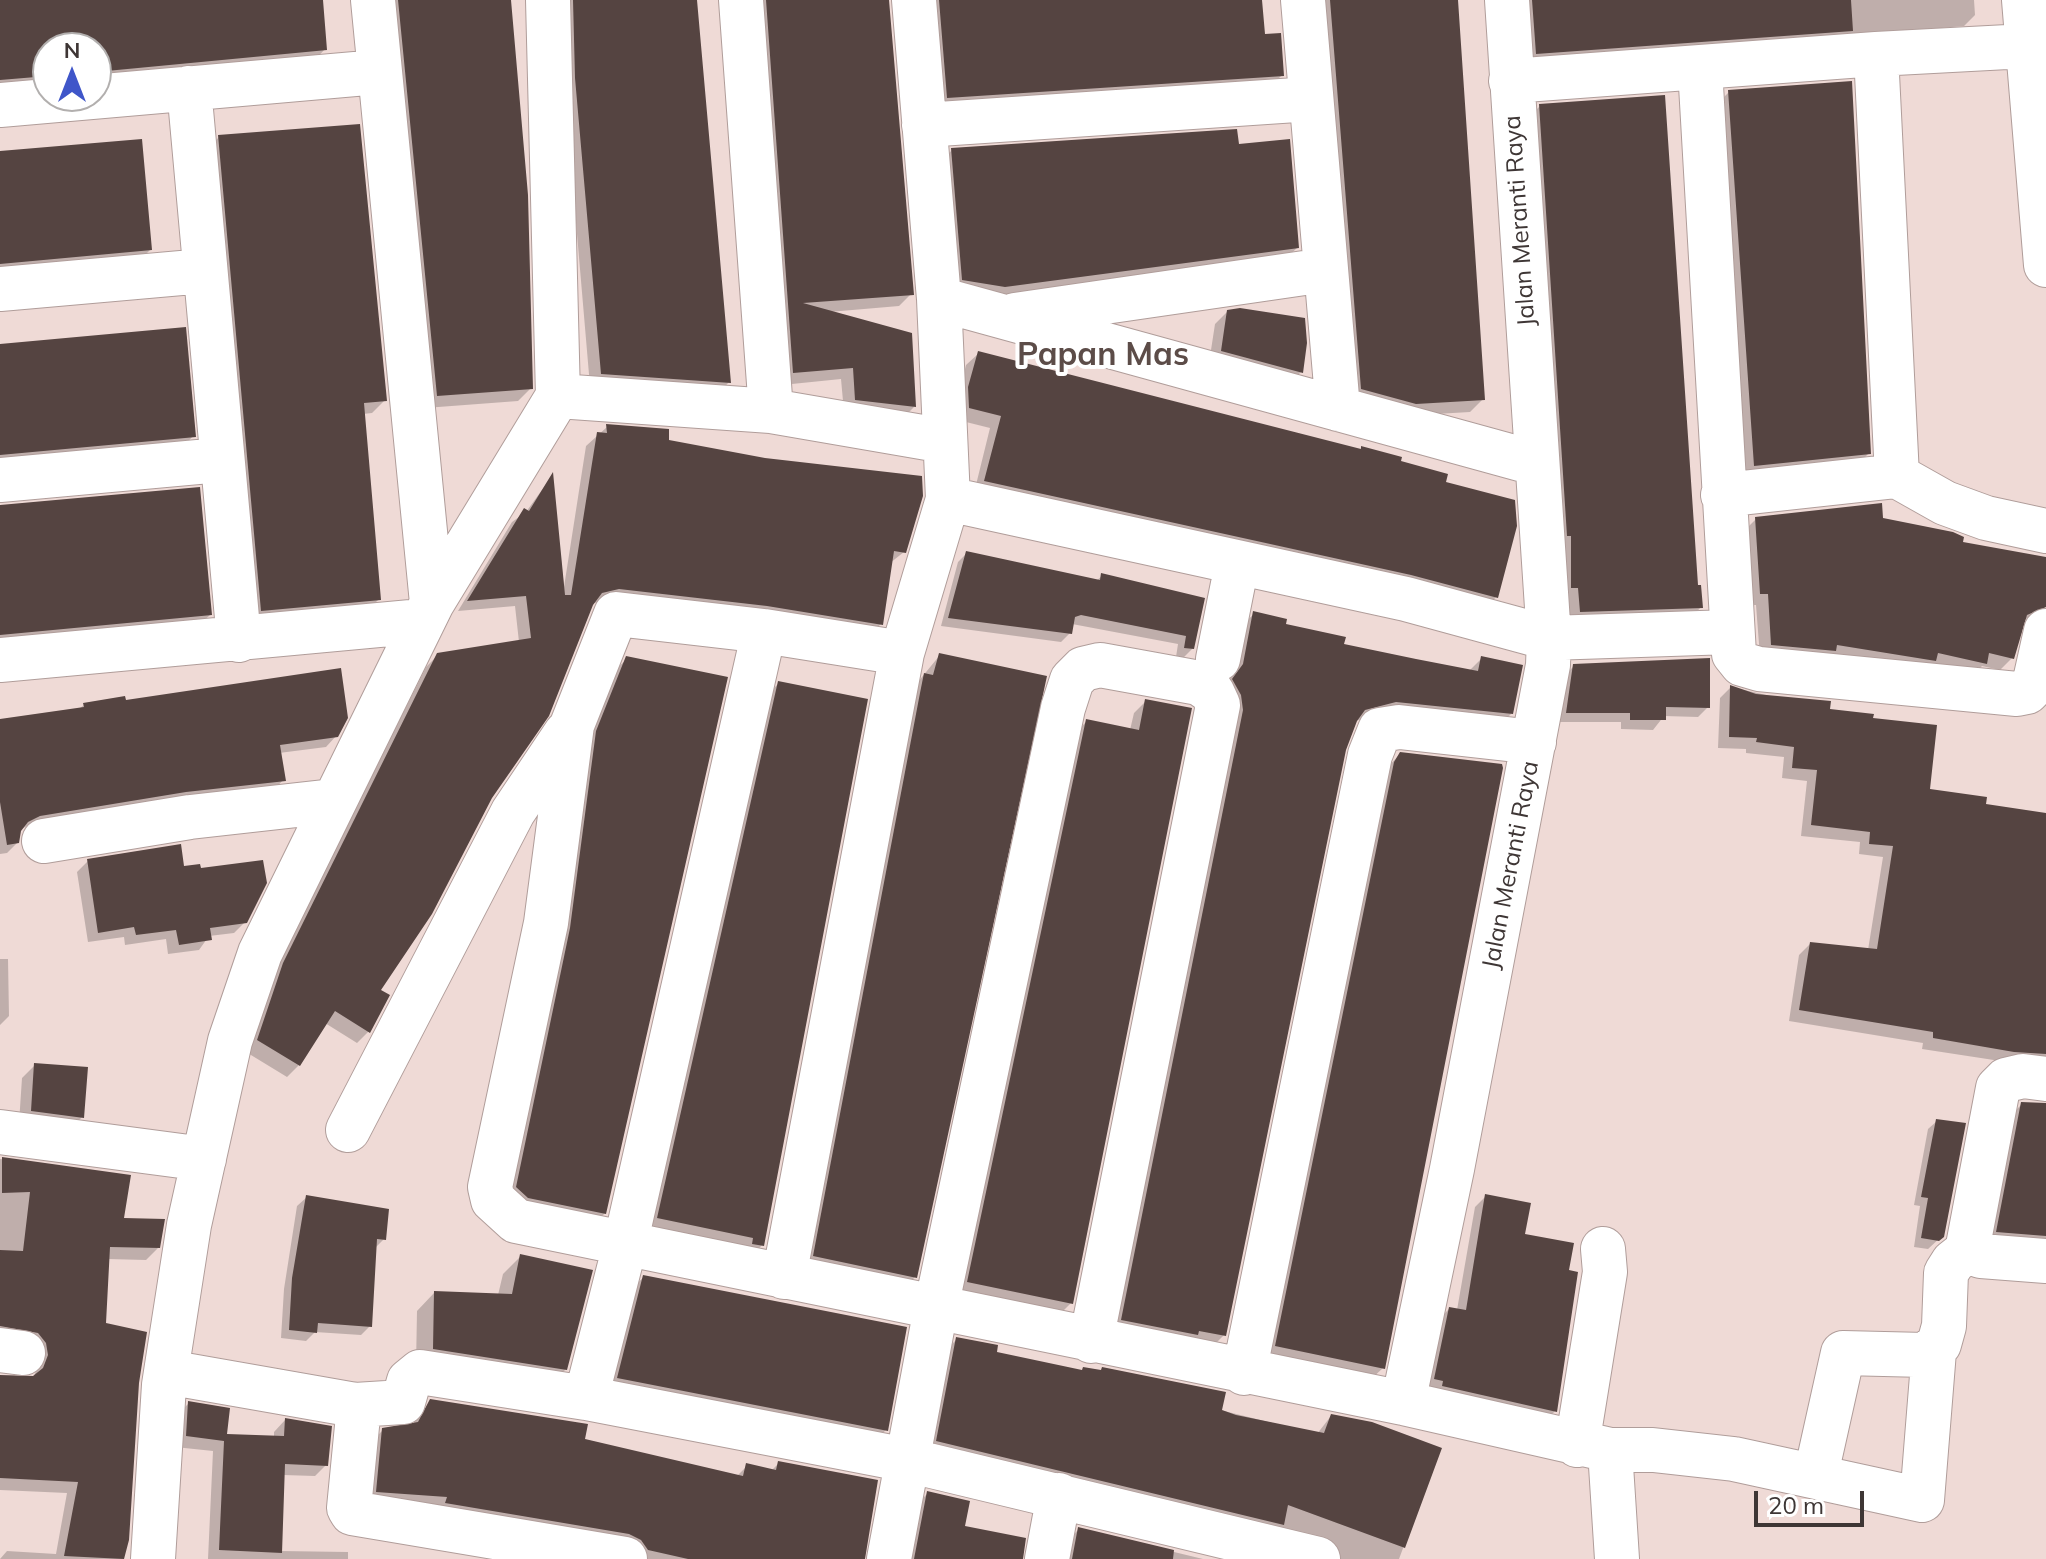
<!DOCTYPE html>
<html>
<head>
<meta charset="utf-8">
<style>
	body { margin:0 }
	#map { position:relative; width:2046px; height:1559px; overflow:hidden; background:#efdad6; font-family:Mulish,sans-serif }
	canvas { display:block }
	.north { position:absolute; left:32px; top:32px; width:80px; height:80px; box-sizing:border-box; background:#fff; border:2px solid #b2afae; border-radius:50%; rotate:0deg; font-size:22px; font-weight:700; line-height:32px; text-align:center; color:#3e3635 }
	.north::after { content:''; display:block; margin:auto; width:28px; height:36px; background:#3f56c9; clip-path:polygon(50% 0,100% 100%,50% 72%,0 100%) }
	.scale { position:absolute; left:1754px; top:1491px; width:110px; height:36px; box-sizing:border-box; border:4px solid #3e3635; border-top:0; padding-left:10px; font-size:24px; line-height:28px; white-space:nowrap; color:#3e3635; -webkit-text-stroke:6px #fff; paint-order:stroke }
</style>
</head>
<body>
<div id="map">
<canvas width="2046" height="1559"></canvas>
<div class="north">N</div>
<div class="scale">20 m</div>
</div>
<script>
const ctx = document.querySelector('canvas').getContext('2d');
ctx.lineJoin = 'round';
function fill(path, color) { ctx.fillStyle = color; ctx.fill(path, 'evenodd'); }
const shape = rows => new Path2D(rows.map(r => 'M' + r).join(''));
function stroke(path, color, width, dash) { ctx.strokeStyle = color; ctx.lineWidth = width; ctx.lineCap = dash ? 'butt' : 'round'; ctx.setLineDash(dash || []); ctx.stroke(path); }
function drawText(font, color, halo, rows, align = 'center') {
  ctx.font = font + ' Mulish,sans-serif'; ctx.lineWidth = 8; ctx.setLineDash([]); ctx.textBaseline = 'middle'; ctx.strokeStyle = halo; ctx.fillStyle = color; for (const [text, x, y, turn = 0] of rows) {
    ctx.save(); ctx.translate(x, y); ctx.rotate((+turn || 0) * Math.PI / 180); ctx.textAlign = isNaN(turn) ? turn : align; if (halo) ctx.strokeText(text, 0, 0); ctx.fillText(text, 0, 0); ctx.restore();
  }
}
const shadow = shape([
	[0,0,321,0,325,49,313,62,96,82,96,48,48,48,48,86,0,91],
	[382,0,509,0,531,388,518,401,425,408],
	[557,0,695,0,729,382,717,395,590,386],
	[749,0,887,0,911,294,899,306,829,312,914,407,902,419,844,412,841,379,782,385],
	[923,0,1260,0,1263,36,1282,75,1270,87,936,110],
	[1318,0,1456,0,1483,399,1470,412,1402,416,1350,401],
	[1517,0,1974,0,1975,15,1964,26,1525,65],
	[1729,92,1869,453,1856,466,1742,478,1717,104],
	[1540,106,1696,587,1701,607,1689,620,1568,624,1527,119],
	[219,137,385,400,372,413,363,414,379,599,367,611,250,622,207,150],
	[1237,146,1297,248,1284,260,991,299,951,292,940,163,952,150],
	[0,154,150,250,138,262,0,274],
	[1228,311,1301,372,1288,385,1209,363,1215,324],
	[0,346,193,436,181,449,0,465],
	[978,354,1359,451,1361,448,1444,484,1496,597,1485,609,974,493,990,428,958,420,957,401,966,365],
	[607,427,667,442,904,552,890,563,881,624,869,635,606,600,591,604,490,797,378,990,369,1031,357,1043,325,1023,299,1065,287,1077,246,1052,272,976,426,667,438,655,519,642,515,606,458,611,512,522,526,512,552,476,564,587,586,446],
	[0,507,210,615,197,627,0,647],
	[1756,519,1881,519,1961,544,2046,560,2046,606,2034,618,2024,619,2012,658,2000,670,1982,666,1973,675,1760,657,1756,605,1749,605,1744,531],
	[967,553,1096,581,1102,576,1202,600,1193,648,1184,657,1176,657,1178,644,1072,624,1070,633,1061,642,941,626,958,562],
	[1254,614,1342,645,1469,671,1482,658,1511,714,1499,726,1382,714,1355,721,1344,749,1224,1335,1212,1347,1110,1331,1221,692,1231,678,1241,626],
	[940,655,915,1277,903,1289,802,1269,913,688],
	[627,659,605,1213,592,1226,504,1200,585,746,614,671],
	[1574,666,1708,707,1698,717,1664,716,1653,730,1621,729,1621,722,1557,722,1564,676],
	[779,683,762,1245,750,1258,645,1230,766,696],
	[1731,687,1871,719,1928,791,1983,806,2046,815,2046,1068,1922,1049,1923,1043,1789,1021,1799,955,1810,944,1868,950,1883,857,1859,854,1860,842,1801,836,1807,781,1782,778,1784,757,1746,753,1746,749,1718,748,1720,698],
	[1146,701,1071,1303,1059,1315,956,1294,1074,734,1087,721,1130,730,1134,713],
	[124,703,337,735,326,747,279,753,283,780,273,791,174,802,27,826,19,830,18,842,7,853,0,854,0,721,79,709,84,705],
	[1400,754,1383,1368,1370,1380,1264,1358,1388,767],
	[88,861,183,868,245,922,234,933,209,936,199,950,168,954,166,939,125,945,124,937,88,942,77,872],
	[0,959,8,959,9,1016,0,1025],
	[35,1065,82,1117,70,1130,19,1123,22,1078],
	[2022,1104,2046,1104,2046,1250,1986,1243,2010,1116],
	[1937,1121,1942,1236,1928,1249,1914,1247,1920,1206,1914,1205,1928,1129],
	[0,1159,129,1176,122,1220,158,1248,146,1260,107,1259,104,1325,137,1383,127,1539,122,1559,0,1559,7,1551,56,1554,67,1493,0,1490,0,1377,33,1378,36,1371,34,1357,0,1340],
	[1486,1196,1523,1235,1567,1272,1555,1411,1544,1422,1424,1390,1438,1320,1449,1309,1457,1310,1475,1207],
	[307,1197,384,1239,374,1249,370,1326,361,1335,315,1332,306,1341,281,1338,284,1289,297,1206],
	[521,1256,566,1369,548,1387,416,1366,417,1311,434,1293,498,1295,503,1274],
	[644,1277,886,1430,875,1440,608,1389,633,1287],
	[957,1339,994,1354,1317,1434,1331,1416,1440,1449,1399,1559,1327,1559,926,1453,945,1351],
	[431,1401,736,1477,747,1466,771,1471,779,1463,863,1559,635,1559,365,1503,371,1442,383,1430,412,1425],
	[189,1403,225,1436,274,1438,274,1432,285,1420,326,1465,315,1476,283,1475,280,1551,348,1552,348,1559,208,1559,213,1451,175,1447,177,1415],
	[928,1493,963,1528,1022,1559,906,1559,916,1505],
	[1079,1529,1203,1559,1063,1559,1067,1541]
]);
const building = shape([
	[0,0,323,0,327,50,96,72,96,48,48,48,48,76,0,80],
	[398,0,511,0,528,195,533,389,437,396],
	[573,0,697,0,731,383,601,374,575,78],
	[766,0,889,0,914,295,803,303,912,333,916,407,855,400,853,368,793,373],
	[939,0,1262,0,1265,34,1281,33,1284,76,947,98],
	[1330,0,1458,0,1485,400,1416,404,1361,389],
	[1532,0,1851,0,1853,31,1536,54],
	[1852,81,1871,454,1754,466,1728,90],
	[1665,95,1698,585,1701,585,1703,608,1580,612,1578,588,1571,588,1571,536,1567,536,1539,104],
	[360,124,387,401,364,403,381,600,261,611,218,135],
	[1237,129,1239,144,1290,139,1299,248,1005,287,962,280,951,148],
	[142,139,152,250,0,264,0,151],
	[1240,308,1305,318,1307,343,1303,373,1221,351,1227,310],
	[186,327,196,437,0,455,0,344],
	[978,351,1361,449,1361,446,1402,457,1401,461,1448,474,1446,482,1515,500,1517,526,1498,598,1411,575,984,481,1001,416,969,408,968,387],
	[606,424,669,429,669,440,765,458,922,476,923,496,906,553,894,551,883,625,767,606,619,589,602,593,593,605,549,716,492,798,432,914,381,990,390,995,370,1033,335,1011,300,1066,257,1040,283,963,437,653,531,638,526,596,467,601,524,508,529,511,553,472,565,595,571,595,597,432,607,433],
	[200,487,212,615,0,635,0,505],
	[1882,503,1883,518,1953,532,1964,537,1963,542,2046,557,2046,607,2027,615,2014,659,1989,653,1987,664,1938,653,1936,661,1837,645,1836,651,1771,645,1768,594,1760,594,1755,517],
	[966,551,1100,580,1101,573,1205,598,1194,649,1184,648,1186,636,1081,615,1075,617,1072,634,948,618],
	[1253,611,1287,619,1286,624,1346,637,1344,644,1416,659,1478,671,1481,656,1523,665,1513,714,1396,702,1365,710,1357,721,1346,750,1226,1336,1199,1331,1198,1335,1121,1320,1243,710,1241,695,1232,679,1243,664],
	[939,653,1047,676,917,1278,813,1256,920,693,924,673,933,675],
	[626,656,728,677,606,1214,528,1198,516,1187,570,928,596,731],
	[1710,658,1710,708,1666,707,1666,720,1630,720,1630,713,1566,713,1573,664],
	[341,668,348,718,338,737,280,745,286,781,186,792,40,816,28,822,21,831,19,843,7,845,0,802,0,719,84,707,83,703,125,696,126,700],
	[778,681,868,699,764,1246,752,1244,753,1238,657,1218],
	[1730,685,1756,694,1831,701,1830,709,1874,714,1873,718,1937,725,1930,789,1987,797,1986,804,2046,813,2046,1054,2014,1052,1933,1038,1933,1032,1799,1010,1810,942,1877,949,1893,846,1869,844,1870,832,1811,825,1817,770,1792,768,1794,747,1756,742,1757,738,1729,737],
	[1145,699,1192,708,1073,1304,967,1282,1086,719,1139,730],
	[1400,752,1502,764,1503,768,1385,1369,1275,1346,1394,762],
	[181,844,184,866,200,864,201,868,263,860,267,883,247,923,210,928,212,940,179,945,176,930,136,935,134,927,98,933,87,859],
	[34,1063,88,1067,84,1118,31,1111],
	[2021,1102,2046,1103,2046,1236,1996,1232],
	[1936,1119,1966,1123,1944,1237,1939,1241,1921,1238,1928,1198,1921,1197],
	[2,1157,131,1175,124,1218,165,1219,160,1248,110,1247,106,1323,147,1332,139,1383,129,1540,124,1559,64,1556,78,1482,0,1478,0,1375,33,1376,43,1368,48,1355,46,1343,38,1333,0,1326,0,1250,23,1251,30,1192,2,1193],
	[1485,1194,1531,1203,1525,1234,1574,1243,1569,1270,1578,1272,1557,1412,1442,1386,1443,1381,1434,1379,1449,1307,1466,1310],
	[306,1195,389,1209,386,1240,377,1239,372,1327,318,1323,317,1333,289,1330,292,1278],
	[520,1254,593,1270,567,1370,433,1349,434,1291,512,1294],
	[643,1275,907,1327,888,1431,617,1378],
	[956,1337,998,1345,997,1352,1082,1370,1083,1367,1101,1370,1102,1367,1226,1392,1222,1410,1236,1415,1324,1433,1331,1414,1372,1422,1442,1448,1405,1548,1288,1505,1284,1525,936,1441],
	[430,1399,588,1424,585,1439,743,1476,746,1463,776,1470,778,1461,878,1480,865,1559,688,1559,648,1550,641,1540,629,1534,445,1503,447,1497,376,1492,382,1428,418,1422],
	[188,1401,230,1408,227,1434,284,1436,285,1418,332,1426,328,1466,285,1464,282,1553,219,1550,224,1441,186,1436],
	[927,1491,970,1501,965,1526,1026,1538,1023,1559,914,1559],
	[1078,1527,1174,1550,1173,1559,1072,1559]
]);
const minor = shape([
	[548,0,558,396],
	[741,0,771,411],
	[914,0,939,299,948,499,1406,599,1549,638,1731,632],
	[1303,0,1338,409],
	[2024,0,2046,265],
	[1876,54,1897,476,1945,503,1986,518,2046,531],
	[1700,68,1734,654,1742,664,1759,669,2017,694,2027,692,2034,685,2046,631],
	[1511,81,1876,54,2046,45],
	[189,88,239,640],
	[0,105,378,72],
	[924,125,1311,99],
	[0,289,204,271],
	[939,299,1535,463],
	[1015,315,1325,270],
	[0,480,220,460],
	[1723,495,1897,476],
	[432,603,558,396,771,411,945,441],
	[902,653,764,631,616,614,572,725,546,923,490,1187,493,1200,516,1221,1403,1403,1610,1450,1617,1559],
	[1218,659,1237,564],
	[0,660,422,621],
	[44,841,190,817,333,801],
	[348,1130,513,812,566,733],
	[0,1132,204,1159],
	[1967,1251,1981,1256,2046,1261],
	[784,1277,902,653,948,499],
	[0,1350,23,1353],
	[167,1372,355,1405,358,1416,349,1508,352,1513,625,1559],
	[1244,1373,1370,755,1380,730,1399,727,1534,742],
	[586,1398,625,1245,764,631],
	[1403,1403,1452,1169,1548,665,1549,638,1507,0],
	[355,1405,403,1402,409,1381,420,1372,586,1398,907,1460,1318,1559],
	[1577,1445,1605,1272,1603,1249],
	[1610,1450,1653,1450,1734,1459,1922,1500,1934,1351],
	[1816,1474,1843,1353,1925,1355,1939,1344,1944,1326,1946,1273,1953,1262,1967,1251,1998,1088,2006,1080,2023,1076,2046,1079],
	[153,1559,164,1385,189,1225,230,1041,260,953,432,603,373,0],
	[889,1559,936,1308,1063,708,1072,680,1083,669,1100,665,1199,683,1212,692,1218,705,1091,1341],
	[1047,1559,1059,1495]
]);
const streetNames = [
	["Jalan Meranti Raya",1520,221,-94],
	["Jalan Meranti Raya",1511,865,-79]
];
const districtNames = [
	["Papan Mas",1103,355]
];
fill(shadow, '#0003');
fill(building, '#554441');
stroke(minor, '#b09d9a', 46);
stroke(minor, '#fff', 44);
drawText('24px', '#3e3635', '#fff', streetNames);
drawText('bold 32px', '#5c4c48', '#fff', districtNames);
</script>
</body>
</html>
